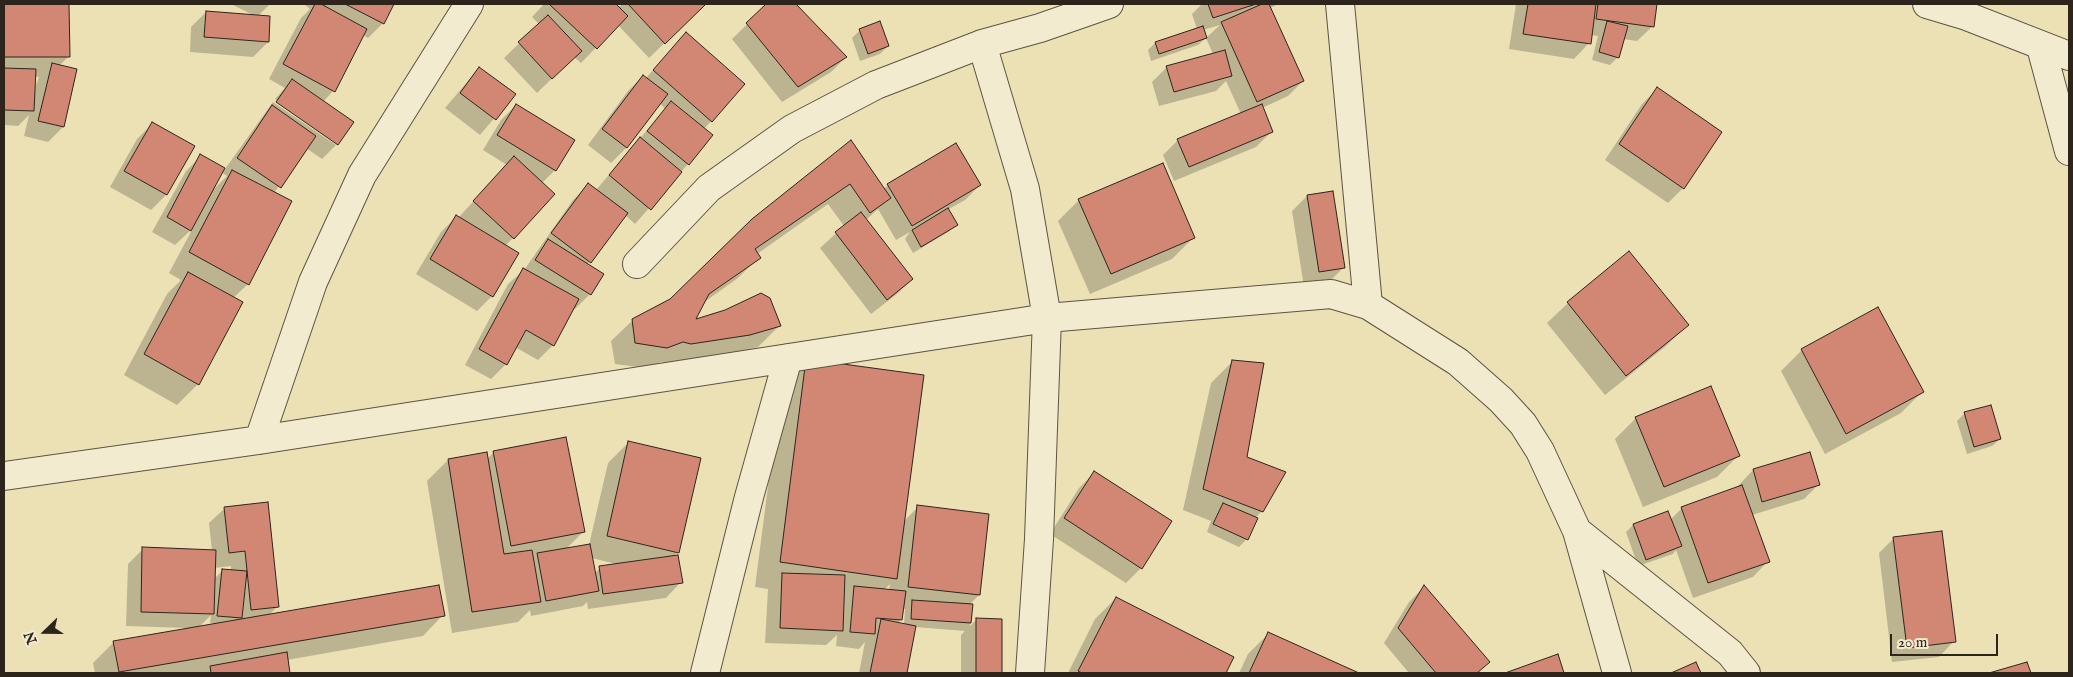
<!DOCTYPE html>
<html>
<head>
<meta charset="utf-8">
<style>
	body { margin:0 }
	#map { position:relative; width:2073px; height:677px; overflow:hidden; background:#ece0b5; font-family:"IM FELL English",serif }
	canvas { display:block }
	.frame { position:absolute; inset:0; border:5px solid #2d251c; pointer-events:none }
	.north { position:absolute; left:20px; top:607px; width:50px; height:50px; -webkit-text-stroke:4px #f3ebcf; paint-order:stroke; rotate:248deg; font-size:14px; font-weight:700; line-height:20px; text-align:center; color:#2d251c }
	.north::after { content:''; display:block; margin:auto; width:18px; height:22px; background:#2d251c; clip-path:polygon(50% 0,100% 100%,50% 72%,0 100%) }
	.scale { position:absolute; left:1890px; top:634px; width:108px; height:22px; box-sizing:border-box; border:2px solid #2d251c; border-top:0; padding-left:6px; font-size:15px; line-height:18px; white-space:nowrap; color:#2d251c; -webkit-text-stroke:4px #f3ebcf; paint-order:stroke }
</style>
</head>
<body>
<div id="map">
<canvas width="2073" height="677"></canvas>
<div class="frame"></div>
<div class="north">N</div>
<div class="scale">20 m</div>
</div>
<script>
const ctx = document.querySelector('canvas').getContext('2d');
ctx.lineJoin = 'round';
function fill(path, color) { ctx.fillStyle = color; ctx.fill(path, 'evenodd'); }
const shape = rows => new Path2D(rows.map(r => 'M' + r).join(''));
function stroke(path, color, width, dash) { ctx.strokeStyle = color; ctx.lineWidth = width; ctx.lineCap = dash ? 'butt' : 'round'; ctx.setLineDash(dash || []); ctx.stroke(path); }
const shadow = shape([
	[4,4,68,4,69,56,59,66,63,127,48,142,24,136,29,115,18,126,4,125],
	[34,77,39,77,35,88],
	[231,4,270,4,258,16,268,42,253,57,190,52,191,27,206,12,255,16],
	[304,4,393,4,383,23,368,38,363,35,333,91,323,102,337,144,322,159,306,148,274,193,248,284,233,298,198,384,177,405,124,375,167,294,181,280,169,273,193,228,175,245,152,232,186,171,201,156,225,169,273,102,336,145,336,142,275,99,285,88,269,79,301,18,310,9],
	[221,172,227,176,211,192],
	[544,4,614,4,618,8,622,4,704,5,649,58,618,25,581,63,574,57,537,93,504,58,539,24,532,17],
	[768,4,794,4,846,57,831,72,782,102,732,39],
	[1202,4,1279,4,1270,8,1303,81,1288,96,1262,108,1271,132,1256,147,1174,181,1163,155,1178,140,1241,114,1226,81,1216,91,1159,106,1152,82,1167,67,1213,54,1206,38,1220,25,1203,30,1206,38,1198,45,1151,61,1148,50,1155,43,1197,29,1192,14],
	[1516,4,1656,4,1653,26,1637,41,1623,39,1618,57,1610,65,1592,60,1598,36,1591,35,1589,43,1574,59,1509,49],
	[860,30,888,46,880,54,860,61,852,38],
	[672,49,711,121,704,129,688,164,635,224,625,215,587,265,590,294,575,309,573,308,553,345,538,360,515,347,506,364,491,379,465,365,508,284,524,270,573,200,588,185,596,190,665,109,660,103,626,148,611,163,588,145,628,91,643,76,646,78],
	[479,68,514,95,480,135,445,108],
	[1657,89,1683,188,1668,203,1605,160,1642,104],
	[516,105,573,141,555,170,542,183,513,238,505,246,492,296,477,311,416,274,441,232,456,217,458,218,507,165,483,150,501,120],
	[152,124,193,147,166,195,151,210,110,187,137,139],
	[851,142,884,189,888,185,980,185,965,200,947,210,956,225,948,232,913,253,905,239,910,232,896,240,878,209,866,220,912,279,897,294,871,314,820,248,844,226,828,204,757,254,759,257,738,278,703,303,693,321,779,326,758,347,728,355,669,364,661,362,645,368,615,364,611,341,633,320,671,300],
	[1331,192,1343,268,1328,283,1304,287,1292,211,1307,196],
	[1079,200,1193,238,1172,259,1090,294,1058,221],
	[1568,303,1687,325,1666,346,1605,395,1547,323],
	[1802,350,1922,392,1901,413,1825,454,1781,371],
	[806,361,904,521,918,507,979,595,969,605,971,605,970,626,976,620,1001,620,1001,673,961,673,961,635,965,631,915,627,906,673,859,673,865,642,859,649,836,646,837,635,826,645,765,643,768,589,755,587,781,386],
	[890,584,889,590,884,590],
	[902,609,905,609,904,625,897,624,901,619],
	[1232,362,1245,458,1262,511,1255,518,1247,539,1239,547,1207,532,1211,521,1183,510,1211,383],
	[1965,413,2000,439,1992,446,1967,454,1957,421],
	[1636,418,1738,456,1717,477,1643,507,1615,439],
	[629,442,678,552,673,557,681,582,666,598,588,609,587,602,583,606,531,616,530,610,518,622,452,633,427,481,448,460,486,454,487,459,494,452,583,532,566,549,589,545,608,463],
	[592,558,620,565,600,568,595,573],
	[1753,470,1819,484,1804,499,1752,515,1768,561,1753,577,1693,598,1676,550,1673,554,1638,566,1626,532,1633,525,1670,520,1682,508,1739,488,1738,486],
	[1094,473,1141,568,1126,583,1050,534,1079,488],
	[225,508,278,606,268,616,443,615,423,636,287,660,289,673,95,673,93,663,114,642,188,628,126,626,128,564,143,549,212,551,209,523],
	[231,566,231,571,223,570,214,579,214,568],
	[211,615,210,623,217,624,198,628],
	[1894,538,1954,641,1939,657,1892,662,1879,553],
	[1424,587,1488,662,1477,673,1409,673,1384,643,1409,602],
	[1116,598,1232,658,1224,673,1068,673,1095,619],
	[1269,633,1356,673,1239,673,1248,654],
	[1557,656,1563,673,1508,673]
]);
const building = shape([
	[4,4,69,4,70,57,4,57,4,4],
	[315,4,321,4,367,29,335,92,283,64,315,4],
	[345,4,394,4,384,24,345,4],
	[549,4,616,4,628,16,597,49,549,4],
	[628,4,704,4,705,5,665,44,628,4],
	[766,4,796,4,847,57,798,87,746,23,766,4],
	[1208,4,1256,4,1213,18,1208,4],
	[1262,4,1269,4,1304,81,1257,102,1221,22,1262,4],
	[1528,4,1596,4,1591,44,1523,34,1528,4],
	[1598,4,1657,4,1654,27,1596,19,1598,4],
	[206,11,270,16,269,42,204,37,206,11],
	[548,15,582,51,552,79,518,42,548,15],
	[880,21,889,46,868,54,859,29,880,21],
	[1607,21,1628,26,1619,58,1599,52,1607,21],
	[1203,26,1207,38,1159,54,1155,42,1203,26],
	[686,32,745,84,712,122,653,70,686,32],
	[1225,50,1232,76,1174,92,1166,66,1225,50],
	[52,63,77,69,64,127,38,121,52,63],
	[479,67,516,94,496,120,460,93,479,67],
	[4,68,36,69,34,111,4,110,4,68],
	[643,75,668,94,627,148,602,129,643,75],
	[292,79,354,122,338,145,276,102,292,79],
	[1657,87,1722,132,1684,189,1619,144,1657,87],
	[671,101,713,135,689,165,647,131,671,101],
	[516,104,575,140,556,171,497,135,516,104],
	[1262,104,1273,132,1189,167,1177,139,1262,104],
	[272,105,316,136,281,188,237,158,272,105],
	[152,122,195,146,167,195,124,171,152,122],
	[640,137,682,172,651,210,609,175,640,137],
	[851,140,891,198,870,213,850,184,755,249,761,258,709,294,696,319,725,310,761,293,770,298,781,326,750,335,691,344,683,342,667,348,635,343,632,319,670,299,752,219,851,140],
	[956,143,981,185,912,226,887,184,956,143],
	[200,154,225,168,191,231,167,217,200,154],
	[514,156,555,194,514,239,473,201,514,156],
	[1163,163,1195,238,1111,274,1078,199,1163,163],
	[232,170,292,201,249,285,189,252,232,170],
	[588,183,628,213,591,263,551,233,588,183],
	[1333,191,1345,268,1319,272,1307,195,1333,191],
	[948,208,958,225,921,247,912,230,948,208],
	[861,212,913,279,887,300,835,232,861,212],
	[456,215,519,253,493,297,430,259,456,215],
	[548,239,604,274,591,295,535,260,548,239],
	[1629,251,1689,325,1626,376,1567,302,1629,251],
	[523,268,579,299,554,346,526,330,507,365,479,349,523,268],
	[188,272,243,302,199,385,144,354,188,272],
	[1878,307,1924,392,1846,434,1801,349,1878,307],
	[806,359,924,375,897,579,780,562,806,359],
	[1232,360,1264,363,1247,457,1286,472,1263,512,1203,489,1232,360],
	[1711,386,1740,456,1664,487,1635,417,1711,386],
	[1991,405,2001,439,1974,447,1964,412,1991,405],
	[566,437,585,532,511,546,493,451,566,437],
	[628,441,701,458,679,553,607,536,628,441],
	[487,452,504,554,532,550,541,602,472,612,448,459,487,452],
	[1810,452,1820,485,1762,502,1753,469,1810,452],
	[1094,471,1172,521,1142,569,1064,518,1094,471],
	[1742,485,1770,562,1708,583,1681,507,1742,485],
	[268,502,279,607,251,610,245,551,229,553,224,507,268,502],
	[1223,503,1258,518,1248,540,1213,524,1223,503],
	[917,505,989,514,980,595,908,587,917,505],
	[1668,511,1682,546,1646,560,1633,524,1668,511],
	[1942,531,1956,642,1907,648,1893,537,1942,531],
	[590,544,599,591,546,601,537,553,590,544],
	[142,547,216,550,214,614,141,612,142,547],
	[678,555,683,583,603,594,599,566,678,555],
	[222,569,247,571,242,618,217,616,222,569],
	[782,573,845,575,843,631,780,628,782,573],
	[439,585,445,616,119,672,113,641,439,585],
	[1424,585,1490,662,1477,673,1436,673,1398,628,1424,585],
	[854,586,906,591,902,620,876,618,875,634,850,632,854,586],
	[1116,597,1234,657,1226,673,1082,673,1078,671,1116,597],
	[912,600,973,604,971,623,911,619,912,600],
	[976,618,1002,619,1002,673,976,673,976,618],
	[881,619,916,626,907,673,870,673,881,619],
	[1268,632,1359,673,1249,673,1268,632],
	[287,652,290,673,211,673,210,666,287,652],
	[1558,654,1564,673,1505,673,1558,654],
	[1696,662,1701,673,1671,673,1696,662],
	[2027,662,2031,673,1989,673,2027,662]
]);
const minor = shape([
	[1340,4,1368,305],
	[1927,4,1964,15,2069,56],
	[982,44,1025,189,1047,318,1039,539,1030,673],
	[2041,47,2069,151],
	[637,264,709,188,792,129,876,85,982,44,1040,28,1109,4],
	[259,440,313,282,362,175,469,4],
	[4,476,259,440,1047,318,1331,294,1368,305,1458,362,1501,400,1523,424,1540,451,1577,531,1617,673],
	[1577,531,1730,653,1746,673],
	[705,673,749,497,788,358]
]);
fill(shadow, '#0003');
fill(building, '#d28774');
stroke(building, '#2d251c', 1);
stroke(minor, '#5d5442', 30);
stroke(minor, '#f3ebcf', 28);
</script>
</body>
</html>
